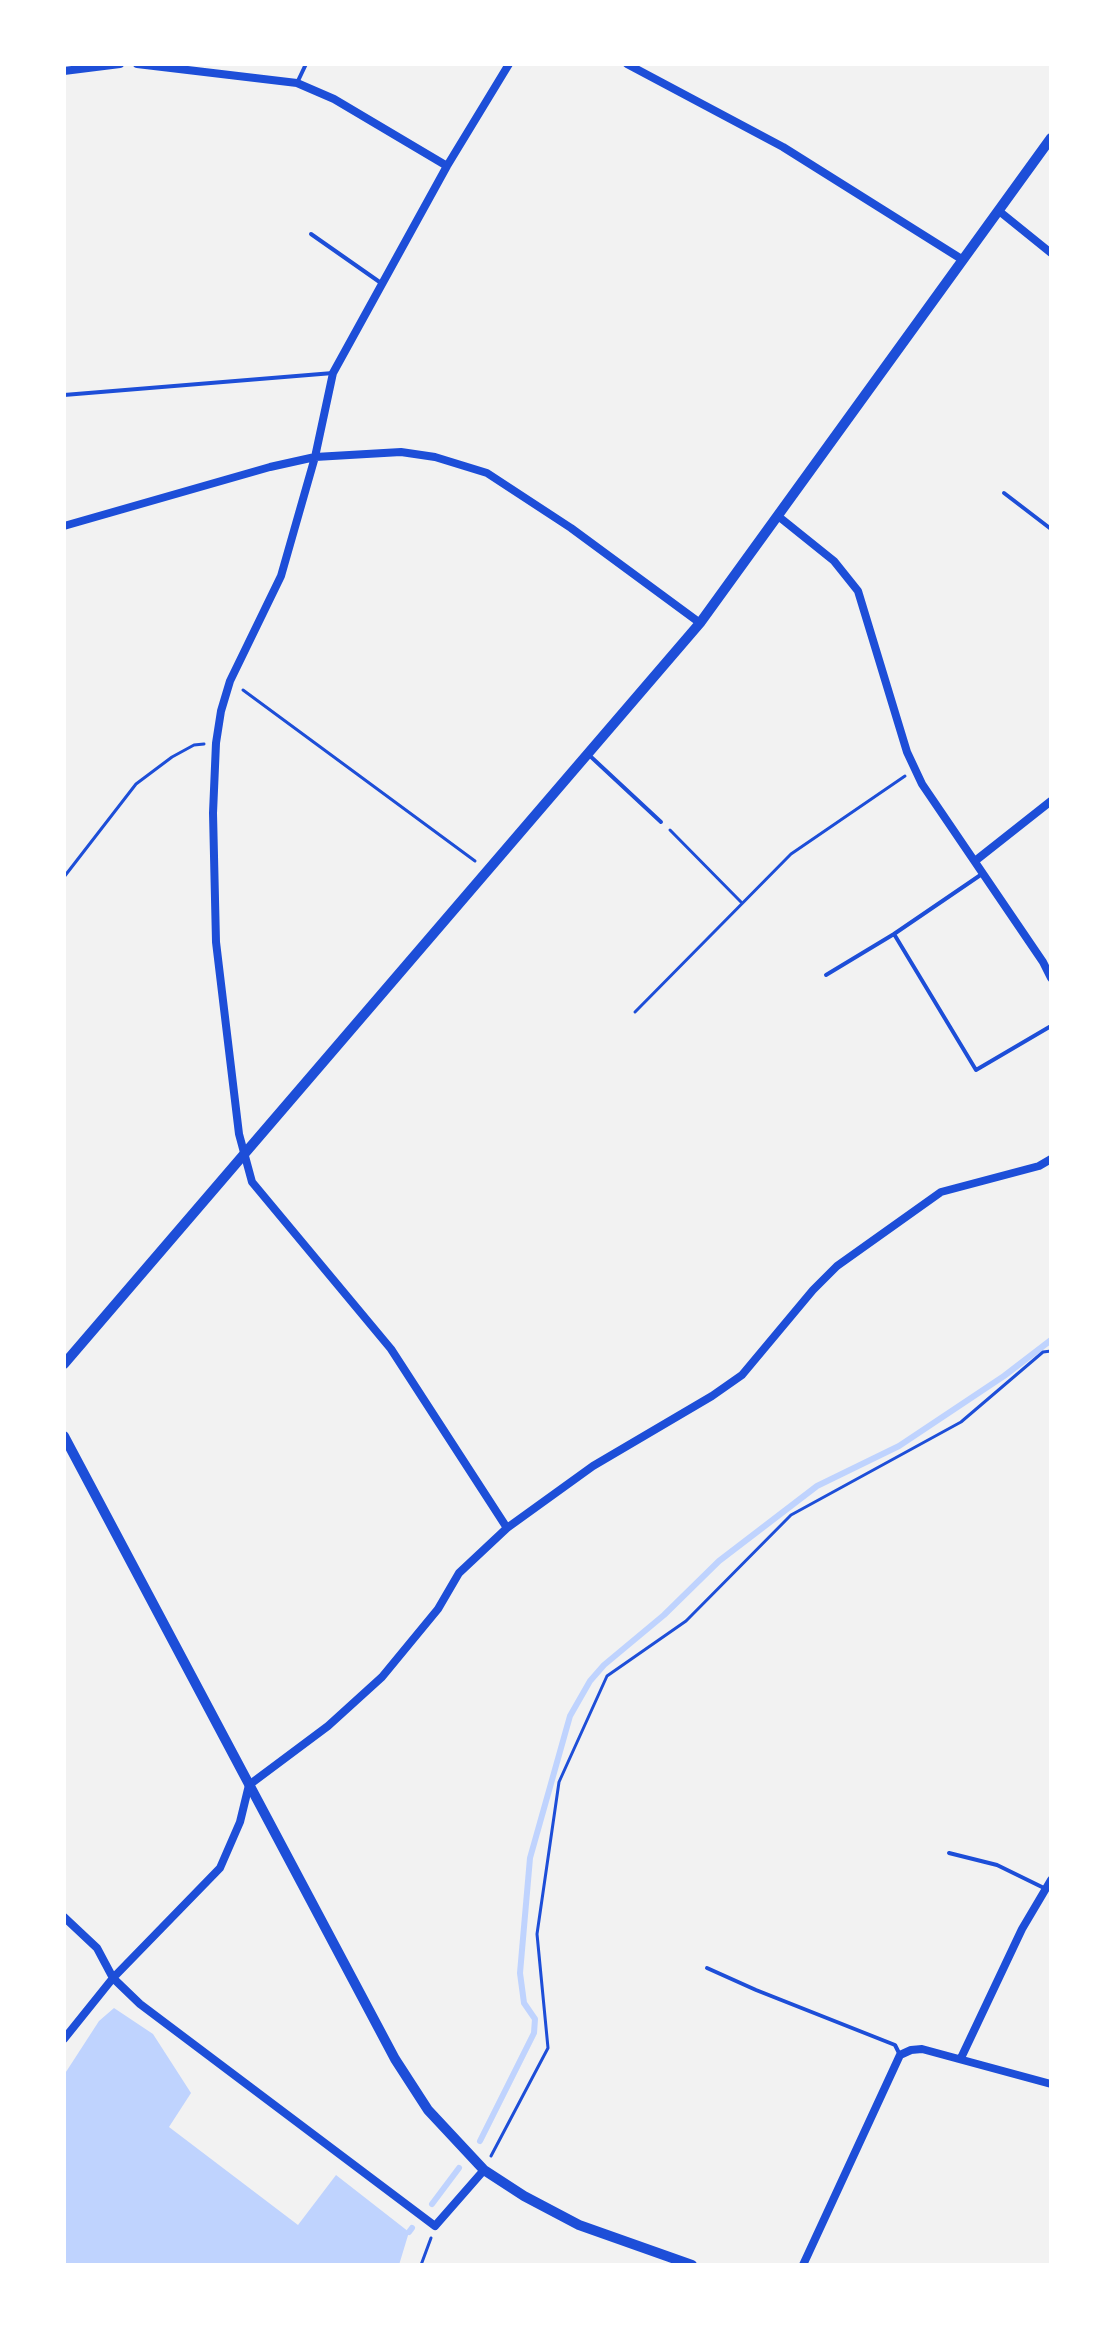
<!DOCTYPE html>
<html>
<head>
<meta charset="utf-8">
<style>
	body { margin:0 }
	#map { position:relative; width:1115px; height:2329px; overflow:hidden; background:#f2f2f2; font-family:Karla,sans-serif }
	canvas { display:block }
	.frame { position:absolute; inset:0; border:66px solid #fff; pointer-events:none }
</style>
</head>
<body>
<div id="map">
<canvas width="1115" height="2329"></canvas>
<div class="frame"></div>
</div>
<script>
const ctx = document.querySelector('canvas').getContext('2d');
ctx.lineJoin = 'round';
function fill(path, color) { ctx.fillStyle = color; ctx.fill(path, 'evenodd'); }
const shape = rows => new Path2D(rows.map(r => 'M' + r).join(''));
function stroke(path, color, width, dash) { ctx.strokeStyle = color; ctx.lineWidth = width; ctx.lineCap = dash ? 'butt' : 'round'; ctx.setLineDash(dash || []); ctx.stroke(path); }
const water = shape([
	[114,2008,153,2034,191,2093,169,2127,298,2225,336,2175,409,2232,399,2265,64,2265,64,2075,99,2021]
]);
const stream = shape([
	[480,2141,534,2033,535,2019,524,2003,520,1973,530,1858,570,1716,590,1681,604,1665,664,1615,719,1561,817,1486,899,1446,1004,1376,1051,1340],
	[432,2204,459,2168],
	[409,2232,412,2228]
]);
const path = shape([
	[243,690,475,861],
	[670,830,742,903],
	[64,877,136,784,172,757,194,745,204,744],
	[635,1012,791,854,905,776],
	[491,2156,548,2048,537,1934,559,1782,607,1676,686,1621,791,1515,961,1422,1043,1352,1051,1351],
	[421,2265,431,2238]
]);
const service = shape([
	[297,83,306,64],
	[311,234,381,283],
	[64,395,333,373],
	[1004,493,1051,529],
	[589,755,661,822],
	[894,934,976,1070,1051,1026],
	[826,975,894,934,982,874],
	[949,1853,997,1865,1044,1888],
	[707,1968,756,1990,895,2045,900,2055]
]);
const minor = shape([
	[137,64,297,83,334,99,447,166],
	[627,64,783,147,963,260],
	[64,71,120,64],
	[999,211,1051,253],
	[778,516,834,561,858,591,907,752,922,784,1043,962,1051,978],
	[64,526,270,467,315,457,401,452,435,457,487,473,571,528,700,623],
	[975,861,1051,801],
	[507,1528,391,1349,252,1182,239,1134,216,942,213,813,216,743,221,711,230,681,281,576,315,457,333,373,447,166,509,64],
	[64,1917,97,1948,113,1978,140,2004,435,2226,484,2170],
	[64,2039,113,1978,220,1868,240,1822,249,1785,328,1726,382,1677,438,1609,459,1573,507,1528,593,1466,712,1396,742,1375,813,1290,837,1266,941,1192,1039,1166,1051,1159],
	[961,2058,1022,1929,1051,1880],
	[803,2265,900,2055,911,2050,922,2049,1051,2084]
]);
const tertiary = shape([
	[64,1364,700,623,1051,138],
	[64,1436,395,2059,428,2110,484,2170,524,2196,579,2225,692,2265]
]);
fill(water, '#bfd3fe');
stroke(stream, '#bfd3fe', 6);
stroke(path, '#1d4ed8', 3);
stroke(service, '#1d4ed8', 4);
stroke(minor, '#1d4ed8', 8);
stroke(tertiary, '#1d4ed8', 10);
</script>
</body>
</html>
